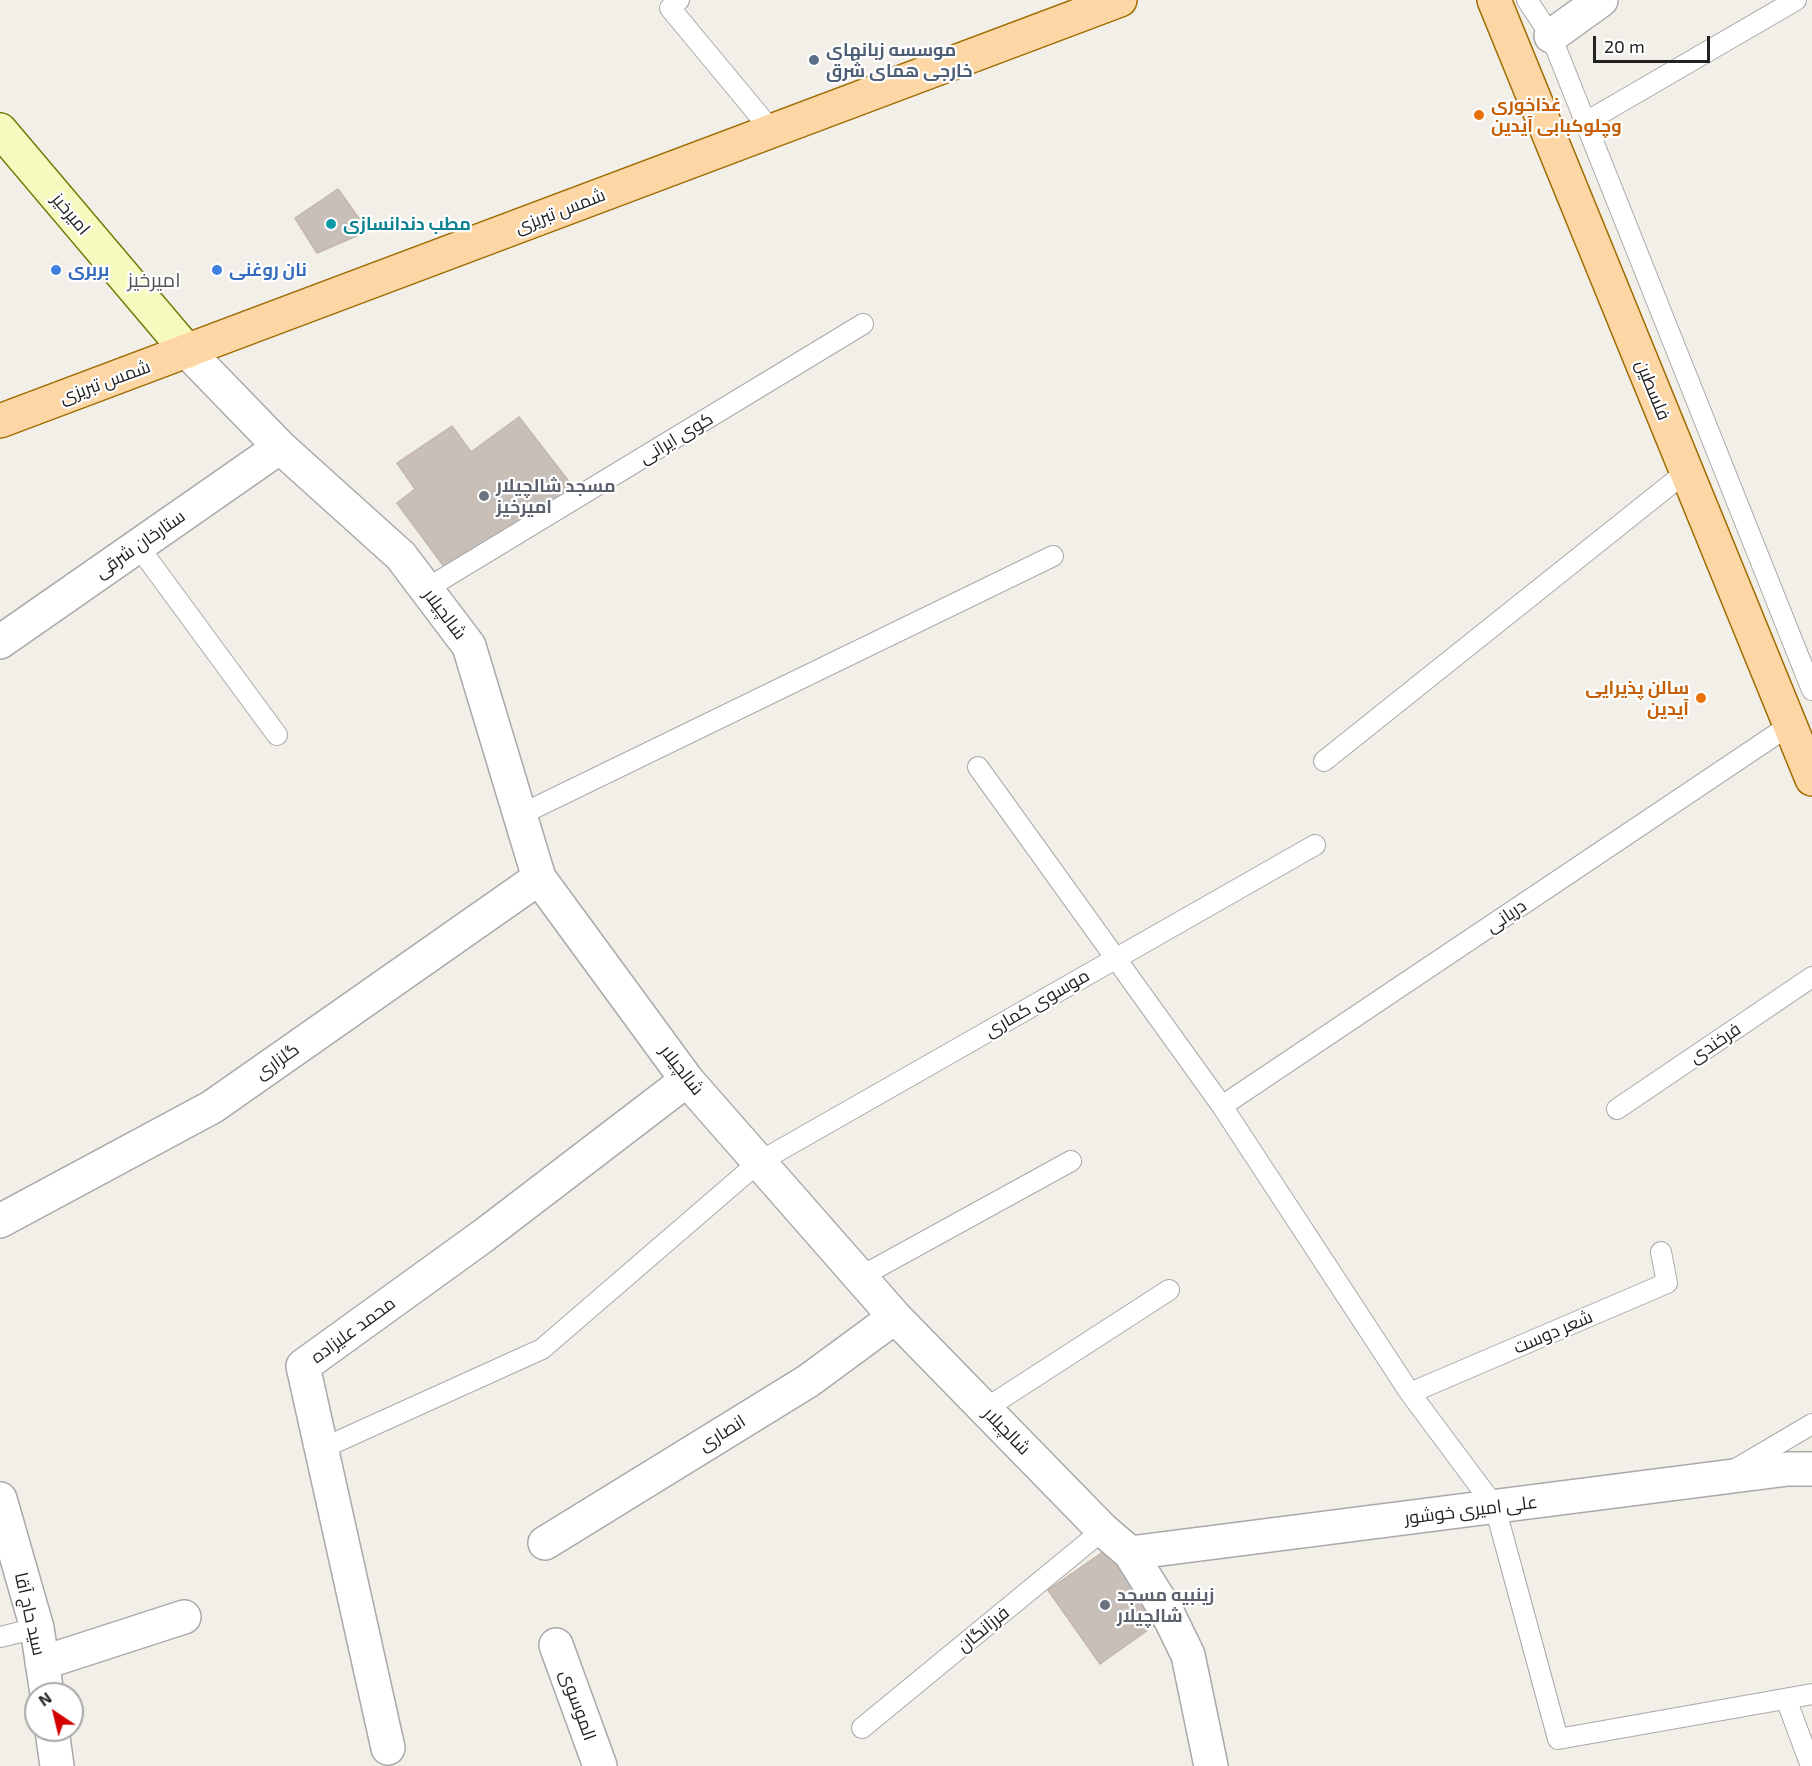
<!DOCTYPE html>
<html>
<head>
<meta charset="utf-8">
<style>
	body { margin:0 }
	#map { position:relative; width:1812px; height:1766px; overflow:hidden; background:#f2efe9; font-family:"Exo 2",sans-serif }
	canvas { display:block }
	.north { position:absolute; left:24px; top:1682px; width:60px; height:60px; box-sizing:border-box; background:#fff; border:2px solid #a7a7a7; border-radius:50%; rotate:325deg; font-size:16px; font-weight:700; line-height:24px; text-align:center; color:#222 }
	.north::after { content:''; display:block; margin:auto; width:21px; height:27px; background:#d40000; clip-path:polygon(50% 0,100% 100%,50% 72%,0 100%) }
	.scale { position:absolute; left:1593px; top:36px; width:117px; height:27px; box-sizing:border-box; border:3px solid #222; border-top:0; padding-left:8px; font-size:18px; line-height:21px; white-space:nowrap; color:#222; -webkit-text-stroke:4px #fff; paint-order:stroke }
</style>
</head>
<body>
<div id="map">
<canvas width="1812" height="1766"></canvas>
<div class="north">N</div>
<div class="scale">20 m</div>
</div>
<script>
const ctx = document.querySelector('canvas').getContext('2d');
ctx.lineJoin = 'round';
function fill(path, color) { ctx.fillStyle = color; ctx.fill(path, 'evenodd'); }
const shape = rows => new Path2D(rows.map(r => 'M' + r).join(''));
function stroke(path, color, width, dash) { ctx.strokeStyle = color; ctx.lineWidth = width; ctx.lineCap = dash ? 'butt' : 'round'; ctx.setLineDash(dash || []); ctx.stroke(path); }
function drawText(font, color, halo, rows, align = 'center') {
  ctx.font = font + ' "Exo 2",Cairo,sans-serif'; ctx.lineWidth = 4.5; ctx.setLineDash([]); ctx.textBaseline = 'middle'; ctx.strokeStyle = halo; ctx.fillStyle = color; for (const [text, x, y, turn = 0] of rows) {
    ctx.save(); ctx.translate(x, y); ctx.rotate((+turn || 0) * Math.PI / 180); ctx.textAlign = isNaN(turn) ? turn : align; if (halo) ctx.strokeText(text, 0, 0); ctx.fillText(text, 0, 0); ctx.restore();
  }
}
const building = shape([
	[338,189,368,231,317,253,295,218,338,189],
	[519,417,574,488,445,568,397,503,415,489,397,463,452,426,471,452,519,417],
	[1110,1547,1162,1620,1100,1664,1048,1590,1110,1547]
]);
const lane = shape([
	[679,0,670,8,772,131],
	[1527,0,1551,36,1812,690],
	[1586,122,1796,0],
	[138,546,277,735],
	[426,589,863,324],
	[1324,761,1686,472],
	[978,767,1222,1106,1410,1393,1495,1507,1558,1739,1812,1694],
	[520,815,1053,556],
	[1222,1106,1790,725],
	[1617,1109,1812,977],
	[860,1277,1071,1161],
	[1410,1393,1667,1283,1661,1252],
	[985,1409,1169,1290],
	[321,1449,542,1349,759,1162,1315,845],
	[1734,1470,1812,1424],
	[0,1637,37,1628],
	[1786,1699,1811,1766],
	[862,1728,1103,1530]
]);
const street = shape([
	[1551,36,1601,0],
	[188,352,280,447,401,556,469,646,539,878,687,1080,895,1317,1103,1530,1130,1553,1167,1612,1188,1655,1211,1766],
	[0,642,280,447],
	[0,1221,212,1107,539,878],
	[0,1499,37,1628,47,1694],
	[545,1543,808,1381,895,1317],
	[1130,1553,1788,1469,1812,1469],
	[556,1645,600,1766],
	[42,1663,184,1617],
	[52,1730,57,1766],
	[388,1748,303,1366,483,1236,687,1080]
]);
const secondary = shape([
	[0,130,188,352]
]);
const primary = shape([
	[1494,0,1812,779],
	[0,421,1120,0]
]);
const markers = [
	[814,60,6,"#5c6f8a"],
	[1479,115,6,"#e8710a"],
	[331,224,6,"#0f9aa8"],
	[56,270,6,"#3f7fe0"],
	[217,270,6,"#3f7fe0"],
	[484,496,6,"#6b7280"],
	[1701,698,6,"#e8710a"],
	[1105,1605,6,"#6b7280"]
];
const serviceNames = [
	["موسسه زبانهای",826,50],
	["خارجی همای شرق",826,71]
];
const foodNames = [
	["غذاخوری",1491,105],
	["وچلوکبابی آیدین",1491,126],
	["سالن پذیرایی",1689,688,"right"],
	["آیدین",1689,709,"right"]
];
const streetNames = [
	["شمس تبریزی",560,211,-21],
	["امیرخیز",71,214,50],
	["شمس تبریزی",105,382,-20],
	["فلسطین",1653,390,68],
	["کوی ایرانی",676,438,-31],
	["ستارخان شرقی",140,544,-35],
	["شالچیلار",445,614,53],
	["دریانی",1506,916,-34],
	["موسوی کماری",1037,1003,-30],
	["فرخندی",1715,1043,-34],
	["گلزاری",277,1061,-35],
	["شالچیلار",682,1070,52],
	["محمد علیزاده",353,1330,-36],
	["شعر دوست",1553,1332,-23],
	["شالچیلار",1007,1431,46],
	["انصاری",722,1433,-32],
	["علی امیری خوشور",1471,1510,-7],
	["سید حاج آقا",30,1614,77],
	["فرزانگان",983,1629,-39],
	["الموسوی",578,1705,70]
];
const cultureNames = [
	["مطب دندانسازی",343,224]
];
const shopNames = [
	["بربری",68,270],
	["نان روغنی",229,270]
];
const worshipNames = [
	["مسجد شالچیلار",496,486],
	["امیرخیز",496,507],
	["زینبیه مسجد",1117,1595],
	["شالچیلار",1117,1616]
];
const neighbourhoodNames = [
	["امیرخیز",154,280]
];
fill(building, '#c7bfb8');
stroke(building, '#c4b6ab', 1.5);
stroke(lane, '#a9a9a9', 22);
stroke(street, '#a9a9a9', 36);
stroke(secondary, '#707d05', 36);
stroke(primary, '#a06b00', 36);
stroke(lane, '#fff', 20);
stroke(street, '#fff', 33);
stroke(secondary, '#f7fabf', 33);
stroke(primary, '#fcd6a4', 33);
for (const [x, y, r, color] of markers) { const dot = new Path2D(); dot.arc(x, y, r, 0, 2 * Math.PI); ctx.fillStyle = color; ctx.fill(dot); stroke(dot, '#fff', 2); }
drawText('bold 18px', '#4e5e75', '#fff', serviceNames, 'left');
drawText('bold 18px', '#c56008', '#fff', foodNames, 'left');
drawText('18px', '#222', '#fff', streetNames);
drawText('bold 18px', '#0d838f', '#fff', cultureNames, 'left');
drawText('bold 18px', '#366cbe', '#fff', shopNames, 'left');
drawText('bold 18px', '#5b616d', '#fff', worshipNames, 'left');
drawText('20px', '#555', '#fff', neighbourhoodNames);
</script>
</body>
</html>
